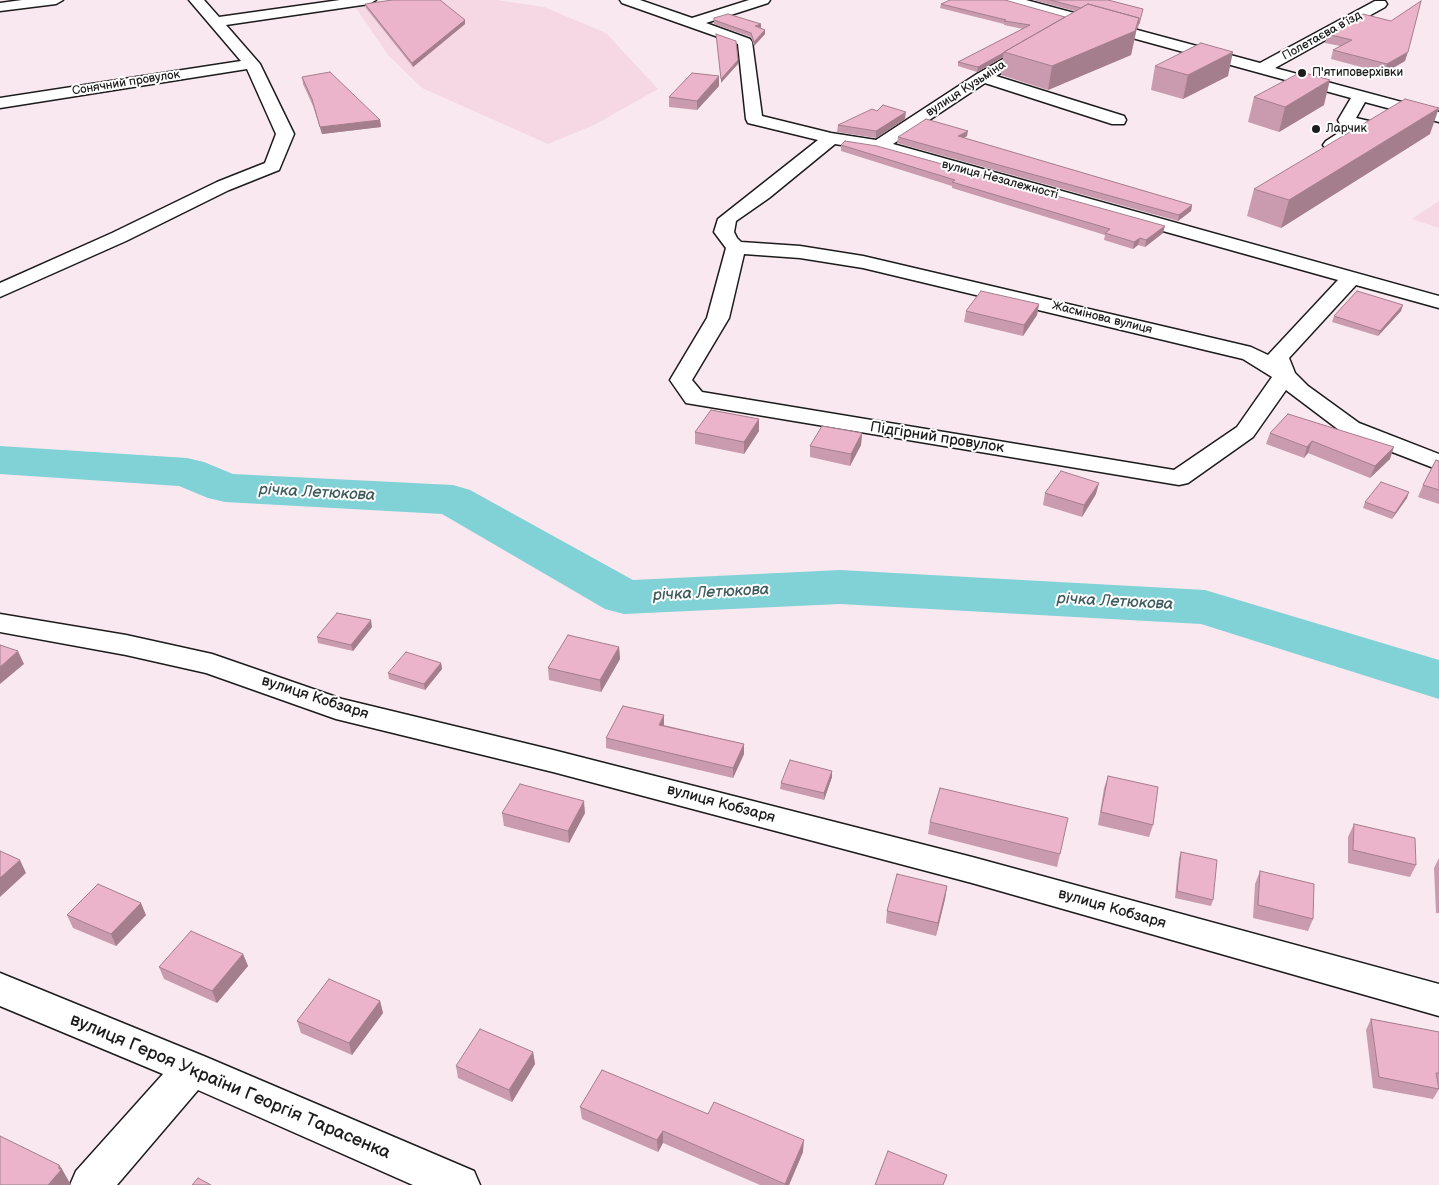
<!DOCTYPE html>
<html>
<head>
<meta charset="utf-8">
<style>
	body { margin:0 }
	canvas { display:block; background:#f9e8ef }
</style>
</head>
<body>
<canvas width="1439" height="1185"></canvas>
<script>
const ctx = document.querySelector('canvas').getContext('2d');
ctx.lineJoin = 'round';
function fill(path, color) { ctx.fillStyle = color; ctx.fill(path, 'evenodd'); }
const shape = rows => new Path2D(rows.map(r => 'M' + r).join(''));
function stroke(path, color, width, dash) { ctx.strokeStyle = color; ctx.lineWidth = width; ctx.lineCap = dash ? 'butt' : 'round'; ctx.setLineDash(dash || []); ctx.stroke(path); }
function drawText(font, color, halo, rows, align = 'center') {
  ctx.font = font + ' "Balsamiq Sans",sans-serif'; ctx.lineWidth = 4; ctx.setLineDash([]); ctx.textBaseline = 'middle'; ctx.strokeStyle = halo; ctx.fillStyle = color; for (const [text, x, y, turn = 0] of rows) {
    ctx.save(); ctx.translate(x, y); ctx.rotate((+turn || 0) * Math.PI / 180); ctx.textAlign = isNaN(turn) ? turn : align; if (halo) ctx.strokeText(text, 0, 0); ctx.fillText(text, 0, 0); ctx.restore();
  }
}
const built = shape([
	[405,0,497,0,544,7,606,33,658,89,594,125,548,144,422,88,388,55,356,8],
	[1439,201,1439,228,1412,219]
]);
const river = shape([
	[0,446,187,458,204,462,233,474,453,485,470,490,633,580,840,570,1205,590,1439,660,1439,699,1201,624,840,604,624,614,605,609,442,514,225,502,208,498,179,486,0,474,0,446]
]);
const minor = shape([
	[22,0,63,0,56,4,0,11,0,3,22,0],
	[189,0,204,0,219,17,340,0,376,0,369,4,226,25,260,64,294,134,279,170,229,190,126,241,0,297,0,283,112,233,217,182,265,163,276,134,247,69,0,108,0,98,241,61,189,0],
	[620,0,640,0,692,18,749,0,770,0,768,3,706,23,750,39,752,42,762,116,831,133,876,140,977,74,1029,44,1039,44,1042,47,1039,50,996,76,1124,116,1126,120,1124,124,1112,124,985,83,893,144,1439,296,1439,308,1356,285,1289,358,1295,373,1308,386,1359,423,1439,454,1439,470,1343,433,1286,390,1253,437,1188,483,1179,485,686,403,670,380,707,318,726,248,714,232,718,219,818,140,748,123,746,119,738,44,622,3,620,0],
	[835,144,877,151,1338,280,1268,355,1251,347,863,256,800,246,741,242,737,238,734,232,736,221,769,198,835,144],
	[744,254,800,258,863,268,1243,359,1272,377,1237,427,1174,470,702,392,692,380,729,318,744,254],
	[1003,0,1026,0,1260,63,1375,1,1385,1,1387,4,1385,7,1275,68,1439,112,1439,122,1365,102,1356,118,1369,121,1371,125,1369,129,1338,149,1332,150,1326,149,1323,145,1326,141,1349,126,1340,124,1338,120,1351,98,1005,3,1003,0],
	[0,614,126,635,212,654,342,699,553,750,972,857,1439,984,1439,1016,972,883,553,772,336,719,206,673,126,655,0,632,0,614],
	[0,973,206,1057,474,1171,480,1185,413,1185,198,1090,117,1185,70,1185,76,1171,163,1074,0,1006,0,973]
]);
const wall = shape([
	[1033,0,1108,0,1143,9,1138,28,1137,28,1131,55,1048,90,1001,75,1003,57,977,72,958,66,958,62,1023,29,1004,25,1004,24,940,8,941,4,1005,1,1065,17,1075,11],
	[365,4,465,24,413,67,366,8],
	[714,18,761,28,765,30,765,34,754,46,751,37,714,24],
	[1391,21,1405,61,1384,73,1331,59,1333,50,1340,46,1325,43,1327,34],
	[1155,66,1228,76,1183,99,1151,90],
	[302,77,380,120,381,127,322,134,313,106,303,84],
	[719,86,697,110,669,107,669,97],
	[1254,97,1324,105,1279,132,1248,122],
	[905,119,876,138,837,132,838,125],
	[1430,134,1281,228,1247,216,1254,189],
	[967,136,964,138,1192,205,1191,211,1178,221,897,143,898,137],
	[841,145,1163,233,1145,247,1138,245,1133,249,1104,240,1105,235,952,188,952,186,841,151],
	[1039,304,1037,315,1023,336,964,322,966,311],
	[1401,311,1378,336,1332,322,1334,316],
	[1288,414,1390,459,1370,478,1308,453,1304,458,1266,444,1270,433],
	[759,419,759,431,744,454,695,444,695,432],
	[862,433,861,445,850,466,810,457,810,446],
	[1439,461,1439,504,1418,497,1423,485],
	[1045,493,1096,494,1082,517,1043,505],
	[1407,498,1392,519,1363,508,1365,502],
	[372,627,353,651,318,643,317,637],
	[619,647,620,659,601,692,549,680,548,668],
	[441,663,442,669,425,690,389,679,388,673],
	[664,725,744,744,744,754,733,778,606,748,606,738],
	[1108,776,1153,825,1149,837,1098,825,1104,788],
	[832,777,824,800,780,789,781,783],
	[502,813,585,813,569,843,504,826],
	[930,822,1060,854,1057,867,928,834],
	[1354,824,1416,865,1410,877,1348,863,1348,837],
	[1181,852,1213,900,1211,906,1175,898,1179,858],
	[1439,858,1439,913,1436,913,1434,868],
	[1260,871,1313,919,1308,931,1253,918,1255,884],
	[947,886,945,899,936,936,886,923,887,911],
	[67,915,146,915,116,946,73,928],
	[243,954,248,966,217,1003,164,979,159,967],
	[380,1001,383,1013,352,1055,301,1033,297,1021],
	[1371,1019,1439,1032,1439,1085,1438,1085,1439,1089,1433,1099,1373,1088,1366,1030],
	[533,1052,535,1064,512,1102,458,1078,456,1066],
	[580,1107,803,1152,789,1185,760,1185,663,1143,658,1152,582,1119]
]);
const shadedWall = shape([
	[1139,18,1134,41,1131,55,1048,90,1052,66],
	[465,20,465,24,413,67,412,63],
	[761,24,761,28,755,26],
	[765,30,765,34,754,46,754,42],
	[1004,52,1003,57,977,72,978,67],
	[1233,52,1228,76,1183,99,1188,75],
	[1408,52,1405,61,1384,73,1387,64],
	[738,60,738,64,721,83,721,79],
	[719,76,719,86,697,110,697,101],
	[1330,80,1324,105,1279,132,1285,107],
	[1439,108,1430,134,1281,228,1289,200],
	[906,112,905,119,876,138,876,131],
	[380,120,381,127,322,134,320,127],
	[968,131,967,136,957,142,958,136],
	[1192,205,1191,211,1178,221,1179,215],
	[1165,226,1163,233,1145,247,1146,240],
	[1140,238,1138,245,1133,249,1134,242],
	[1039,304,1037,315,1023,336,1024,325],
	[1403,305,1401,311,1378,336,1380,331],
	[759,419,759,431,744,454,744,442],
	[862,433,861,445,850,466,851,454],
	[1312,441,1308,453,1304,458,1307,447],
	[1394,447,1390,459,1370,478,1375,466],
	[1099,483,1096,494,1082,517,1084,505],
	[1409,492,1407,498,1392,519,1395,513],
	[371,620,372,627,353,651,351,645],
	[619,647,620,659,601,692,600,680],
	[18,651,24,664,0,684,0,667],
	[441,663,442,669,425,690,424,684],
	[664,715,664,725,659,734,659,725],
	[744,744,744,754,733,778,733,768],
	[832,771,832,777,824,800,824,793],
	[584,801,585,813,569,843,568,831],
	[20,860,26,873,0,897,0,878],
	[947,886,945,899,936,936,938,923],
	[141,903,146,915,116,946,111,934],
	[243,954,248,966,217,1003,212,991],
	[380,1001,383,1013,352,1055,349,1043],
	[533,1052,535,1064,512,1102,509,1090],
	[663,1131,663,1143,658,1152,657,1140],
	[804,1140,803,1152,789,1185,785,1185],
	[59,1165,62,1169,71,1185,48,1185,59,1169]
]);
const building = shape([
	[392,0,440,0,465,20,412,63,365,4,392,0],
	[950,0,1005,0,1065,17,1004,52,1005,52,978,67,958,62,1030,25,1004,21,1006,20,941,4,950,0],
	[1050,0,1108,0,1143,9,1139,24,1138,24,1139,18,1088,4,1081,8,1050,0],
	[1421,1,1408,52,1387,64,1333,50,1352,40,1327,34,1363,14,1391,21,1421,1],
	[1088,4,1139,18,1135,31,1052,66,1004,52,1088,4],
	[728,14,761,24,755,26,765,30,754,42,751,33,714,20,714,18,728,14],
	[716,34,736,41,738,60,721,79,716,34],
	[1201,43,1233,52,1188,75,1155,66,1201,43],
	[330,72,380,120,320,127,312,99,302,77,330,72],
	[1301,72,1330,80,1285,107,1254,97,1301,72],
	[692,73,719,76,697,101,669,97,692,73],
	[1405,99,1439,108,1289,200,1254,189,1405,99],
	[883,105,906,112,876,131,838,125,872,109,877,111,883,105],
	[926,119,968,131,958,136,1192,205,1179,215,898,137,926,119],
	[845,141,877,146,1165,226,1146,240,1140,238,1134,242,1105,233,1110,229,952,182,955,180,841,145,845,141],
	[981,291,1039,304,1024,325,966,311,981,291],
	[1357,291,1403,305,1380,331,1334,316,1357,291],
	[711,410,759,419,744,442,695,432,711,410],
	[1288,414,1394,447,1375,466,1312,441,1307,447,1270,433,1288,414],
	[822,426,862,433,851,454,810,446,822,426],
	[1436,460,1439,461,1439,490,1423,485,1436,460],
	[1061,471,1099,483,1084,505,1045,493,1061,471],
	[1381,482,1409,492,1395,513,1365,502,1381,482],
	[337,613,371,620,351,645,317,637,337,613],
	[568,635,619,647,600,680,548,668,568,635],
	[0,645,18,651,0,667,0,645],
	[406,652,441,663,424,684,388,673,406,652],
	[623,706,664,715,659,725,744,744,733,768,606,738,623,706],
	[790,760,832,771,824,793,781,783,790,760],
	[1108,776,1158,787,1153,825,1101,812,1108,776],
	[520,784,584,801,568,831,502,813,520,784],
	[940,788,1068,818,1060,854,930,822,940,788],
	[1354,824,1415,838,1416,865,1353,850,1354,824],
	[0,851,20,860,0,878,0,851],
	[1181,852,1217,860,1213,900,1177,891,1181,852],
	[1260,871,1314,884,1313,919,1258,905,1260,871],
	[897,874,947,886,938,923,887,911,897,874],
	[98,884,141,903,111,934,67,915,98,884],
	[191,931,243,954,212,991,159,967,191,931],
	[329,979,380,1001,349,1043,297,1021,329,979],
	[1371,1019,1439,1032,1439,1073,1436,1073,1439,1089,1379,1077,1371,1019],
	[480,1029,533,1052,509,1090,456,1066,480,1029],
	[602,1070,708,1114,714,1102,804,1140,785,1184,663,1131,657,1140,580,1107,602,1070],
	[0,1136,59,1165,59,1169,62,1169,48,1185,0,1185,0,1136],
	[888,1151,947,1175,943,1185,875,1185,888,1151],
	[198,1178,211,1185,192,1185,198,1178]
]);
const markers = [
	[1302,73,5,"#1c1c1c"],
	[1316,129,5,"#1c1c1c"]
];
const farStreetnames = [
	["Полетаєва в’їзд",1322,36,-29],
	["Сонячний провулок",126,83,-9],
	["вулиця Кузьміна",966,89,-33],
	["вулиця Незалежності",1000,180,15],
	["Жасмінова вулиця",1102,318,14]
];
const farPoinames = [
	["П'ятиповерхівки",1312,73],
	["Ларчик",1326,129]
];
const streetNames = [
	["Підгірний провулок",937,438,9],
	["вулиця Кобзаря",315,698,18],
	["вулиця Кобзаря",721,804,15],
	["вулиця Кобзаря",1112,909,16]
];
const waterNames = [
	["річка Летюкова",317,493,3],
	["річка Летюкова",711,593,-3],
	["річка Летюкова",1115,602,3]
];
const nearStreetnames = [
	["вулиця Героя України Георгія Тарасенка",230,1087,23]
];
fill(built, '#f5d8e4');
fill(river, '#81d2d7');
stroke(minor, '#1c1c1c', 3);
fill(minor, '#fff');
fill(wall, '#ca9bae');
fill(shadedWall, '#a47e8d');
fill(building, '#ebb4ca');
stroke(building, '#a47e8d', 1);
for (const [x, y, r, color] of markers) { const dot = new Path2D(); dot.arc(x, y, r, 0, 2 * Math.PI); ctx.fillStyle = color; ctx.fill(dot); stroke(dot, '#fff', 2); }
drawText('12px', '#1c1c1c', '#fff', farStreetnames);
drawText('12px', '#1c1c1c', '#fff', farPoinames, 'left');
drawText('15px', '#1c1c1c', '#fff', streetNames);
drawText('italic 16px', '#3f5c5d', '#fff', waterNames);
drawText('18px', '#1c1c1c', '#fff', nearStreetnames);
</script>
</body>
</html>
